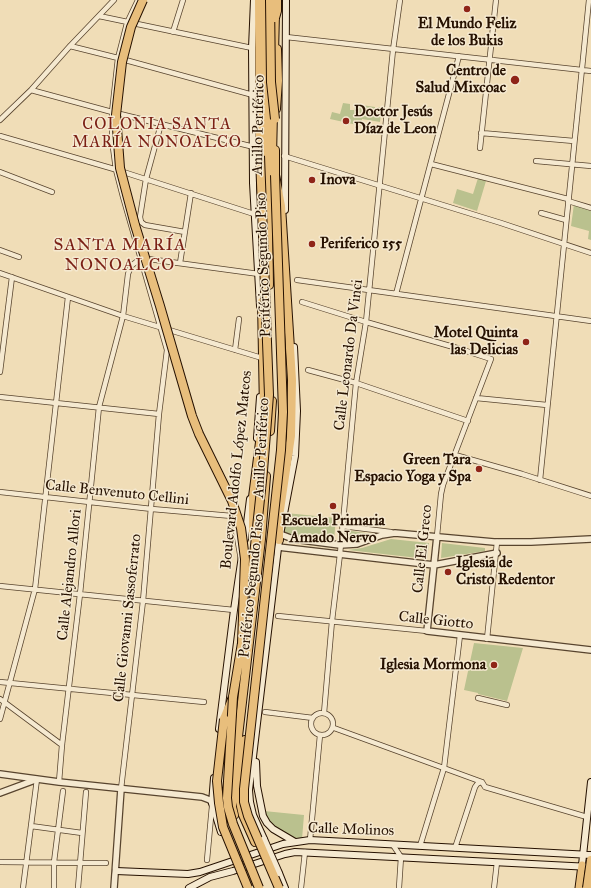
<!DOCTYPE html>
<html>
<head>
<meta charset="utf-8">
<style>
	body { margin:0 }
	canvas { display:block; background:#f0ddb7 }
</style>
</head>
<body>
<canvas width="591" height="888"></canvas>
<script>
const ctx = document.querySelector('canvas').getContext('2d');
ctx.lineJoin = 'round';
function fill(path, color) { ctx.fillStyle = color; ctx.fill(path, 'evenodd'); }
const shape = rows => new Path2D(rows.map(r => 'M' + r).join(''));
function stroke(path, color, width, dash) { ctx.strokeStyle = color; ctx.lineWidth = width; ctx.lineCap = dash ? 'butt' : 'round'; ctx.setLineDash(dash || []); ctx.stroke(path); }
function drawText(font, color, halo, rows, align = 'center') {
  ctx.font = font + ' "IM FELL Great Primer",serif'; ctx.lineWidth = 3; ctx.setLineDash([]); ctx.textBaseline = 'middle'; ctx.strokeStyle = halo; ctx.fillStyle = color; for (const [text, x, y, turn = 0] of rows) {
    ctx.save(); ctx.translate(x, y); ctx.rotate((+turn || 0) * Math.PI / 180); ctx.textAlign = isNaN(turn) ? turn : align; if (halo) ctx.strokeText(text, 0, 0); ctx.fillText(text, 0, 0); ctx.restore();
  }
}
const green = shape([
	[343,103,350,104,350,110,354,110,355,104,375,107,375,111,378,111,378,107,382,107,380,122,362,119,362,126,330,119,332,112,340,114],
	[478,178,486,181,477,211,453,203,457,189,473,194],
	[574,204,591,208,591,240,588,239,589,231,571,226],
	[286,513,336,518,334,540,287,535,284,532,283,526],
	[345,530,379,535,356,541,345,541],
	[391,539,429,543,427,559,348,550,362,548],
	[442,543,485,548,485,551,441,558],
	[474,643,523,648,507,701,478,694,478,693,464,690],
	[264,811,304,815,302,839,292,838,274,828,269,822]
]);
const minor = shape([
	[99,16,252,48],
	[173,32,183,0],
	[286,37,591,71],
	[70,46,118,58,253,95],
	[31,90,112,112,254,147],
	[0,120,31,90,70,46,114,0],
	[161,124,146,179,140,217,141,222,145,225,185,232],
	[481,133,574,141],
	[0,136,114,169,254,214],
	[480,148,496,0],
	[284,156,501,223,591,253],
	[536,161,591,166],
	[431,164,568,199],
	[0,172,52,192],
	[568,201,591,208],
	[541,213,566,220],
	[0,250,19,257],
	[180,263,191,193],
	[0,273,123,316,262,358],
	[297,280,591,321],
	[396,294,459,56],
	[302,302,366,322,457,348,491,359,443,485,441,494,437,536],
	[235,350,239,319],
	[308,370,356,383,468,421],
	[0,372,12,277],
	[0,397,159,414],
	[476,398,547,405],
	[455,455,522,474,591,496],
	[540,480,589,0],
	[0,492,152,509,232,516],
	[233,514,241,560],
	[342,526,391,532],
	[0,586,234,610],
	[278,616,427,631],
	[487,639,497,542],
	[0,682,204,702],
	[478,698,507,705],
	[0,699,62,745],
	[265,712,313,718],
	'311 724a11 11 0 1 1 22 0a11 11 0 1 1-22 0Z',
	[324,713,332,621,340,554,356,383,366,322,393,50,400,0],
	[0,719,35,589,68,297],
	[334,728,482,782,485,787,587,817],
	[59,782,62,745,80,594,99,407,123,316,128,274,131,266,141,258,259,274],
	[121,789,143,601,159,414,167,350,123,197,116,170,112,140,112,112,118,58,127,23,138,0],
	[31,826,82,833],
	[310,840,320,735],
	[393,845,401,857,399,888],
	[420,846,444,768,460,635],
	[455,848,475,787,478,783,482,782],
	[207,860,212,806],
	[0,862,106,863],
	[23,888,37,779],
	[54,888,54,862,63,791],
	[78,888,86,792],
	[301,888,305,852],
	[494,888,497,862]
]);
const tertiary = shape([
	[280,534,293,539,340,545,357,544,382,535,395,533,494,542,531,542,591,539],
	[437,536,427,631,591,650],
	[278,547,434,565,497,553],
	[0,774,59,782,202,797,210,800,212,803],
	[0,793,35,780],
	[114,888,121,789]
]);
const secondary = shape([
	[254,0,252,48,253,183,260,306],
	[285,210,286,0],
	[257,438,260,397],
	[245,539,250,499],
	[219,729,234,610,242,556],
	[256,762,257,786,263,816,267,823,273,829,295,842],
	[214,778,212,803,221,832],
	[264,839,253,815,250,802,249,790,279,540,295,456,297,411,294,347],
	[582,865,591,782],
	[116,871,188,874,200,872,283,844,310,840,591,855],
	[279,873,285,888],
	[189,888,210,877,233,871,285,854,295,852,591,867]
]);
const primary = shape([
	[579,888,582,865]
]);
const motorway = shape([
	[259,0,260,156],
	[265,0,269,285],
	[274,55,275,13],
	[276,109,278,81,277,49],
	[272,157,273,113],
	[270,431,272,401],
	[274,532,280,510,291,436,292,380,281,206,275,175,275,150],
	[253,534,253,497,264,411,262,302],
	[279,540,279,525],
	[224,719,233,697,243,637],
	[245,740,239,789,240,802,243,815,255,842],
	[234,815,232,807,232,788,261,539,266,476]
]);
const secondaryBridge = shape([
	[264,839,279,873]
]);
const motorwayBridge = shape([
	[143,0,131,27,122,62,116,115,120,168,135,225,160,306,192,416,199,434,232,501,241,528,245,559,242,644],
	[270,0,271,82,275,119],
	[275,18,277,11,277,0],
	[275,175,283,412,281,450,244,789,244,802,248,816,279,888],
	[252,574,263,471,269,395,260,156],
	[233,697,227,798,228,807,233,824,259,888],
	[224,719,217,781,219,803,223,827,248,888],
	[587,888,591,860]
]);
const markers = [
	[467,9,4,"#8f2418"],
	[515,80,5,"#8f2418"],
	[346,121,4,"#8f2418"],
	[312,180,4,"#8f2418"],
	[312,244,4,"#8f2418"],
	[526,342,4,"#8f2418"],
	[479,469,4,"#8f2418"],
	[333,506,4,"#8f2418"],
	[448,572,4,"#8f2418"],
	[494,665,4,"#8f2418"]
];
const poiNames = [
	["El Mundo Feliz",467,24,"center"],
	["de los Bukis",467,41,"center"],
	["Centro de",506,71],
	["Salud Mixcoac",506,88],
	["Doctor Jesús",354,112,"left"],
	["Díaz de Leon",354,129,"left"],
	["Inova",320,180,"left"],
	["Periferico 155",320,244,"left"],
	["Motel Quinta",518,333],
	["las Delicias",518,350],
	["Green Tara",471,460],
	["Espacio Yoga y Spa",471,477],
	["Escuela Primaria",333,521,"center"],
	["Amado Nervo",333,538,"center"],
	["Iglesia de",456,563,"left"],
	["Cristo Redentor",456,580,"left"],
	["Iglesia Mormona",486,665]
];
const streetNames = [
	["Anillo Periférico",259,125,-89],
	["Periférico Segundo Piso",264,265,-92],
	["Calle Leonardo Da Vinci",349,355,-83],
	["Anillo Periférico",262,448,-87],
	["Boulevard Adolfo López Mateos",237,470,-84],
	["Calle Benvenuto Cellini",117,493,6],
	["Calle El Greco",423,549,-84],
	["Calle Alejandro Allori",70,575,-84],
	["Periférico Segundo Piso",252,586,-84],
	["Calle Giovanni Sassoferrato",128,618,-84],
	["Calle Giotto",436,621,6],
	["Calle Molinos",351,830,2]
];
const neighbourhoodNames = [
	["COLONIA SANTA",157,125],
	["MARÍA NONOALCO",157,143]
];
const quarterNames = [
	["SANTA MARÍA",120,246],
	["NONOALCO",120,266]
];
fill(green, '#bac18e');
stroke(minor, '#58442e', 6);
stroke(tertiary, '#58442e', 8);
stroke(secondary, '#261101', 8);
stroke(primary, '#261101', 9);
stroke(motorway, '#261101', 10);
stroke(minor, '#f5e9d0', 4.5);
stroke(tertiary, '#f5e9d0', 5.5);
stroke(secondary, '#f5e9d0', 6);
stroke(primary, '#e8be7c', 7);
stroke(motorway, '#e8be7c', 8);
stroke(secondaryBridge, '#261101', 8, []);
stroke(motorwayBridge, '#261101', 10, []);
stroke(secondaryBridge, '#f5e9d0', 6);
stroke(motorwayBridge, '#e8be7c', 8);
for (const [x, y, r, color] of markers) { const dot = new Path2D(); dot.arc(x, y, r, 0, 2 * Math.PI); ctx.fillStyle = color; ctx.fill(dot); stroke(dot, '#f5e9d0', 1.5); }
drawText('bold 15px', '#261101', '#f5e9d0', poiNames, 'right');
drawText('15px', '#261101', '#f5e9d0', streetNames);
ctx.letterSpacing = '1px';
drawText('16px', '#7a1f14', '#f5e9d0', neighbourhoodNames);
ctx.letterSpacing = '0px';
ctx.letterSpacing = '1px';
drawText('17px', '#7a1f14', '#f5e9d0', quarterNames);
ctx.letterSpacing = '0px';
</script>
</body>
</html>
